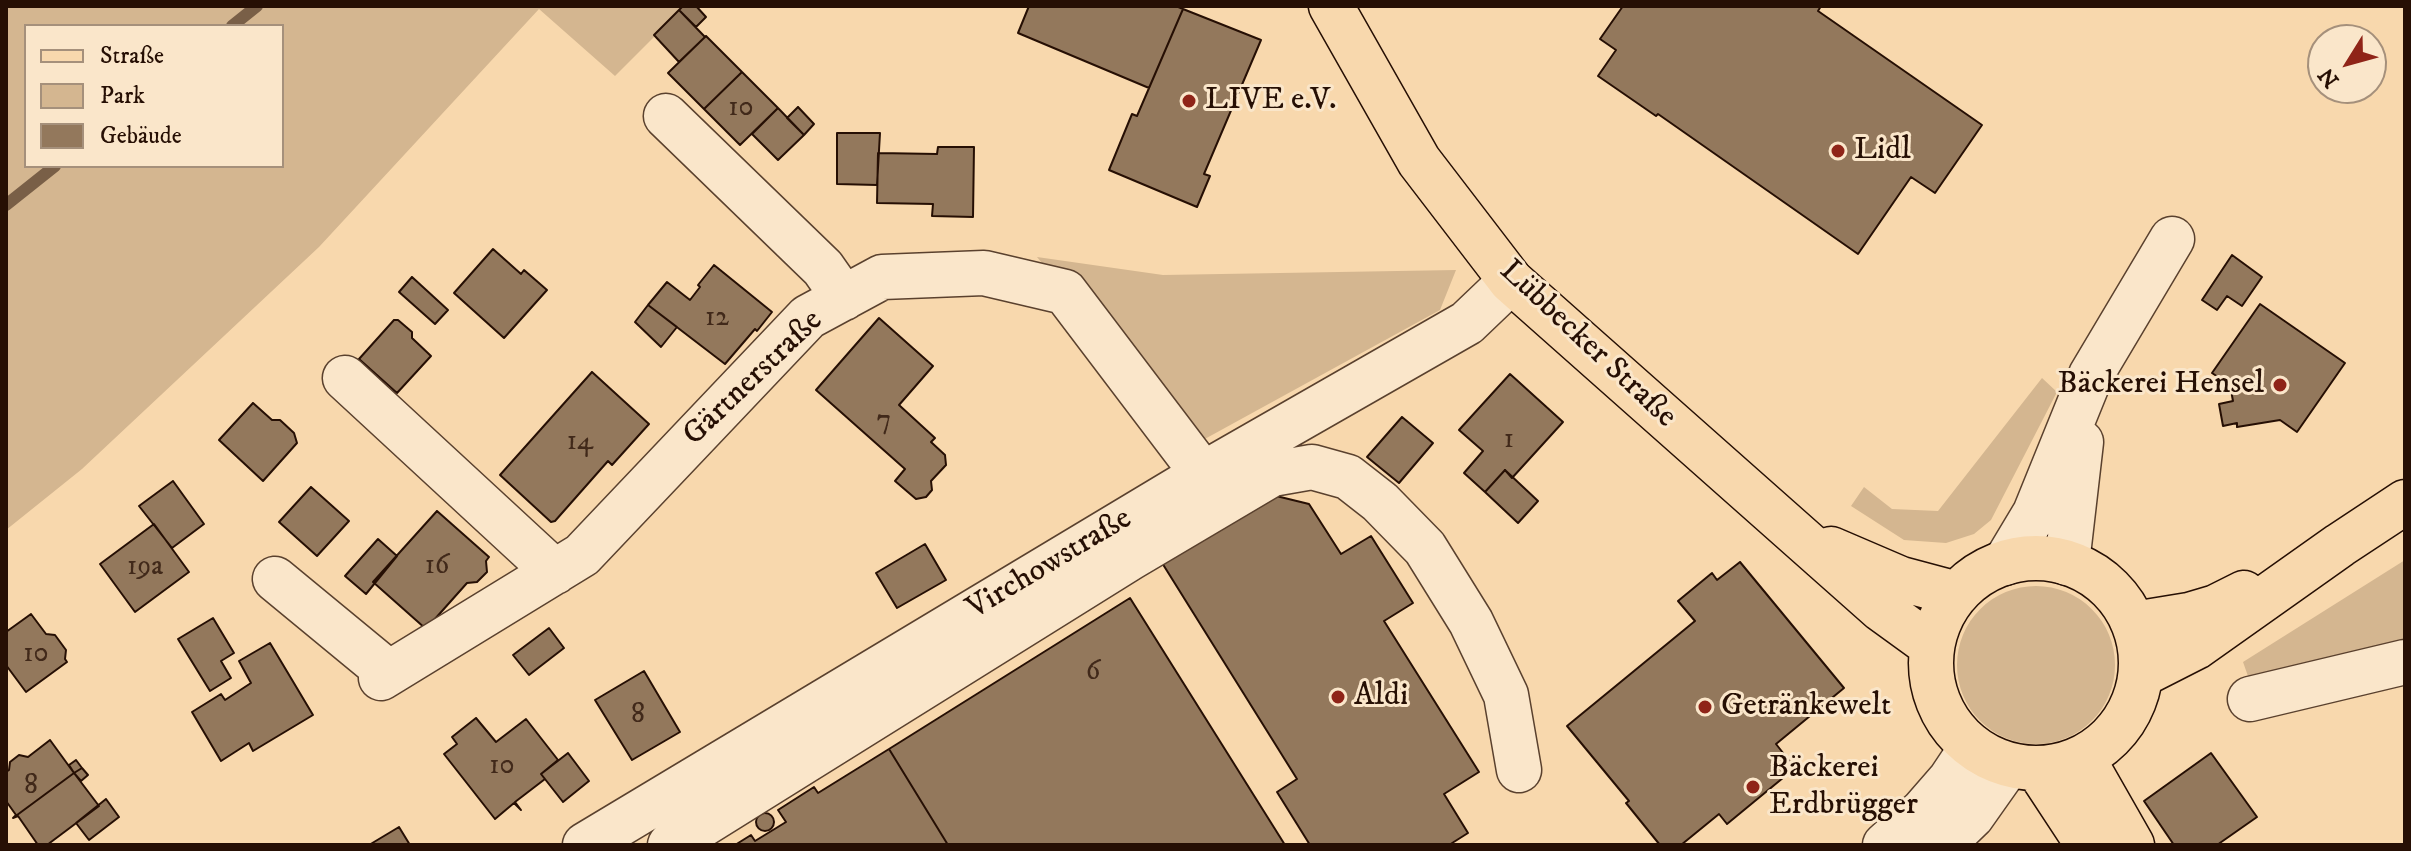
<!DOCTYPE html>
<html>
<head>
<meta charset="utf-8">
<style>
	body { margin:0 }
	#map { position:relative; width:2411px; height:851px; overflow:hidden; background:#f8d8ad; font-family:"IM FELL DW Pica",serif }
	canvas { display:block }
	.frame { position:absolute; inset:0; border:8px solid #260f04; pointer-events:none }
	.legend { position:absolute; left:24px; top:24px; width:260px; height:144px; box-sizing:border-box; background:#fae6ca; border:2px solid #a5907b; margin:0; padding:10px 14px; list-style:none; font-size:24px; color:#260f04 }
	.legend li { display:flex; align-items:center; gap:16px; height:40px }
	.legend b { width:40px; border:2px solid #a5907b }
	.north { position:absolute; left:2307px; top:24px; width:80px; height:80px; box-sizing:border-box; background:#fae6ca; border:2px solid #a5907b; border-radius:50%; rotate:233deg; font-size:22px; font-weight:700; line-height:32px; text-align:center; color:#260f04 }
	.north::after { content:''; display:block; margin:auto; width:28px; height:36px; background:#8f2418; clip-path:polygon(50% 0,100% 100%,50% 72%,0 100%) }
</style>
</head>
<body>
<div id="map">
<canvas width="2411" height="851"></canvas>
<div class="frame"></div>
<ul class="legend">
<li><b style="height:10px;background:#f8d8ad"></b>Straße</li>
<li><b style="height:22px;background:#d4b690"></b>Park</li>
<li><b style="height:22px;background:#93785c"></b>Gebäude</li>
</ul>
<div class="north">N</div>
</div>
<script>
const ctx = document.querySelector('canvas').getContext('2d');
ctx.lineJoin = 'round';
function fill(path, color) { ctx.fillStyle = color; ctx.fill(path, 'evenodd'); }
const shape = rows => new Path2D(rows.map(r => 'M' + r).join(''));
function stroke(path, color, width, dash) { ctx.strokeStyle = color; ctx.lineWidth = width; ctx.lineCap = dash ? 'butt' : 'round'; ctx.setLineDash(dash || []); ctx.stroke(path); }
function drawText(font, color, halo, rows, align = 'center') {
  ctx.font = font + ' "IM FELL DW Pica",serif'; ctx.lineWidth = 6; ctx.setLineDash([]); ctx.textBaseline = 'middle'; ctx.strokeStyle = halo; ctx.fillStyle = color; for (const [text, x, y, turn = 0] of rows) {
    ctx.save(); ctx.translate(x, y); ctx.rotate((+turn || 0) * Math.PI / 180); ctx.textAlign = isNaN(turn) ? turn : align; if (halo) ctx.strokeText(text, 0, 0); ctx.fillText(text, 0, 0); ctx.restore();
  }
}
const green = shape([
	[6,6,685,6,615,76,539,9,319,247,82,469,6,530],
	[26,26,282,26,282,166,26,166],
	[1037,257,1163,275,1456,270,1440,310,1192,446],
	[2042,378,2057,392,1991,520,1974,534,1946,543,1904,540,1851,506,1864,487,1892,509,1938,511],
	[2405,560,2405,639,2249,679,2243,662],
	'1957 665a79 79 0 1 1 158 0a79 79 0 1 1-158 0Z'
]);
const stream = shape([
	[232,26,257,6],
	[6,205,55,166]
]);
const building = shape([
	[683,6,696,6,706,17,696,27,679,10,683,6],
	[1029,6,1176,6,1183,9,1149,88,1018,33,1029,6],
	[1623,6,1821,6,1818,11,1982,125,1935,193,1911,177,1858,254,1658,114,1656,116,1598,76,1616,50,1600,39,1623,6],
	[1183,9,1261,40,1204,174,1210,176,1197,207,1109,170,1132,114,1137,116,1183,9],
	[679,10,705,37,679,62,654,35,679,10],
	[706,36,742,72,704,109,668,73,706,36],
	[742,72,778,108,740,145,704,109,742,72],
	[798,107,814,124,804,135,787,118,798,107],
	[778,108,804,135,778,160,752,134,778,108],
	[837,133,880,133,877,185,837,184,837,133],
	[938,147,974,147,973,217,932,216,933,204,877,203,878,153,937,154,938,147],
	[493,249,521,274,524,270,547,290,504,338,454,293,493,249],
	[2232,255,2262,277,2242,306,2227,296,2217,310,2202,300,2232,255],
	[714,265,772,312,757,331,755,329,725,364,648,305,667,282,690,300,700,287,698,285,714,265],
	[412,277,448,310,435,324,399,292,412,277],
	[2260,304,2345,363,2297,432,2280,420,2237,427,2237,423,2223,426,2219,404,2233,401,2230,385,2212,373,2260,304],
	[648,305,677,327,661,347,635,322,648,305],
	[879,318,933,366,899,405,935,438,931,442,945,455,946,465,931,481,932,490,926,497,916,499,895,481,905,469,816,390,879,318],
	[394,320,398,320,412,332,412,338,431,356,397,393,359,359,394,320],
	[592,372,649,424,612,465,608,461,555,521,551,522,500,475,592,372],
	[1510,374,1563,422,1512,478,1505,470,1485,492,1464,473,1483,451,1459,430,1510,374],
	[253,403,272,420,280,420,294,433,297,443,263,481,219,440,253,403],
	[1402,417,1433,443,1399,483,1367,457,1402,417],
	[1505,470,1538,501,1518,523,1485,492,1505,470],
	[173,481,204,524,172,548,139,506,173,481],
	[311,487,349,521,317,556,279,522,311,487],
	[1264,493,1309,504,1341,554,1371,536,1413,603,1384,621,1479,772,1444,794,1468,833,1449,845,1310,845,1277,792,1297,779,1159,558,1264,493],
	[437,511,489,557,486,561,487,572,477,582,467,583,426,629,373,582,437,511],
	[154,524,189,572,135,612,100,564,154,524],
	[378,539,397,556,366,594,345,576,378,539],
	[925,544,946,580,897,608,876,573,925,544],
	[1740,562,1844,688,1776,744,1795,768,1727,824,1719,814,1681,845,1660,845,1626,803,1629,801,1567,726,1695,621,1678,601,1712,573,1717,580,1740,562],
	[1130,598,1285,845,948,845,889,749,1130,598],
	[31,614,46,634,55,635,66,650,65,659,67,662,26,692,6,665,6,632,31,614],
	[213,618,234,653,221,661,231,678,210,691,178,639,213,618],
	[549,628,564,648,529,675,513,655,549,628],
	[270,643,313,715,253,751,249,743,221,761,192,712,221,694,225,700,251,683,239,661,270,643],
	[644,671,680,732,632,760,595,700,644,671],
	[476,718,496,742,526,719,558,760,541,774,545,779,515,802,521,810,514,803,495,819,444,754,457,744,452,737,476,718],
	[50,740,74,773,13,818,16,815,6,801,6,772,9,770,10,762,19,755,28,757,50,740],
	[889,749,948,845,735,845,751,835,755,841,786,822,778,810,814,787,818,793,889,749],
	[568,753,589,781,563,802,541,774,568,753],
	[2211,753,2257,817,2217,845,2174,845,2144,801,2211,753],
	[76,760,82,768,74,773,69,765,76,760],
	[82,768,88,775,81,781,74,773,82,768],
	[74,773,99,806,47,845,38,845,18,816,13,818,74,773],
	[106,799,119,817,89,840,76,823,106,799],
	'756 822a9 9 0 1 1 18 0a9 9 0 1 1-18 0Z',
	[399,827,410,845,369,845,399,827]
]);
const minor = shape([
	[666,116,823,268,844,298],
	[345,378,555,572],
	[2005,563,2035,513,2091,375,2172,239],
	[2067,563,2081,442],
	[275,579,389,673],
	[381,678,582,555,808,317,882,277,984,273,1065,292,1203,474],
	[2250,699,2405,662],
	[585,845,1203,474,1467,323,1511,281],
	[670,845,1130,558,1272,474,1312,467,1348,477,1380,502,1425,548,1471,622,1506,695,1519,770],
	[1885,845,1923,811,1950,780,1972,747],
	[1942,845,1972,816,2008,765]
]);
const major = shape([
	[1331,6,1419,161,1511,281,1881,609,1932,646],
	[1831,549,1901,579,1957,594],
	'1931 663a105 105 0 1 1 210 0a105 105 0 1 1-210 0Z',
	[2134,624,2189,615,2216,607,2244,593],
	[2141,675,2196,647,2340,545,2405,502],
	[2083,759,2132,845],
	[2038,769,2088,845]
]);
const markers = [
	[1189,101,8,"#8f2418"],
	[1838,151,8,"#8f2418"],
	[2280,385,8,"#8f2418"],
	[1338,697,8,"#8f2418"],
	[1705,707,8,"#8f2418"],
	[1753,787,8,"#8f2418"]
];
const numberNames = [
	["10",741,109],
	["12",717,319],
	["7",884,422],
	["1",1509,441],
	["14",580,443],
	["16",437,567],
	["19a",145,568],
	["10",36,655],
	["6",1093,673],
	["8",638,716],
	["10",502,767],
	["8",31,787]
];
const poiNames = [
	["LIVE e.V.",1205,101],
	["Lidl",1854,151],
	["Bäckerei Hensel",2264,385,"right"],
	["Aldi",1354,697],
	["Getränkewelt",1721,707],
	["Bäckerei",1769,769],
	["Erdbrügger",1769,806]
];
const streetNames = [
	["Lübbecker Straße",1587,345,43],
	["Gärtnerstraße",754,379,-44],
	["Virchowstraße",1050,565,-31]
];
fill(green, '#d4b690');
stroke(stream, '#795f47', 12);
fill(building, '#93785c');
stroke(building, '#260f04', 2);
stroke(minor, '#5a412e', 47);
stroke(major, '#260f04', 47);
stroke(minor, '#fae6ca', 44);
stroke(major, '#f8d8ad', 44);
for (const [x, y, r, color] of markers) { const dot = new Path2D(); dot.arc(x, y, r, 0, 2 * Math.PI); ctx.fillStyle = color; ctx.fill(dot); stroke(dot, '#fae6ca', 3); }
drawText('28px', '#41291a', null, numberNames);
drawText('32px', '#260f04', '#fae6ca', poiNames, 'left');
drawText('32px', '#260f04', '#fae6ca', streetNames);
</script>
</body>
</html>
